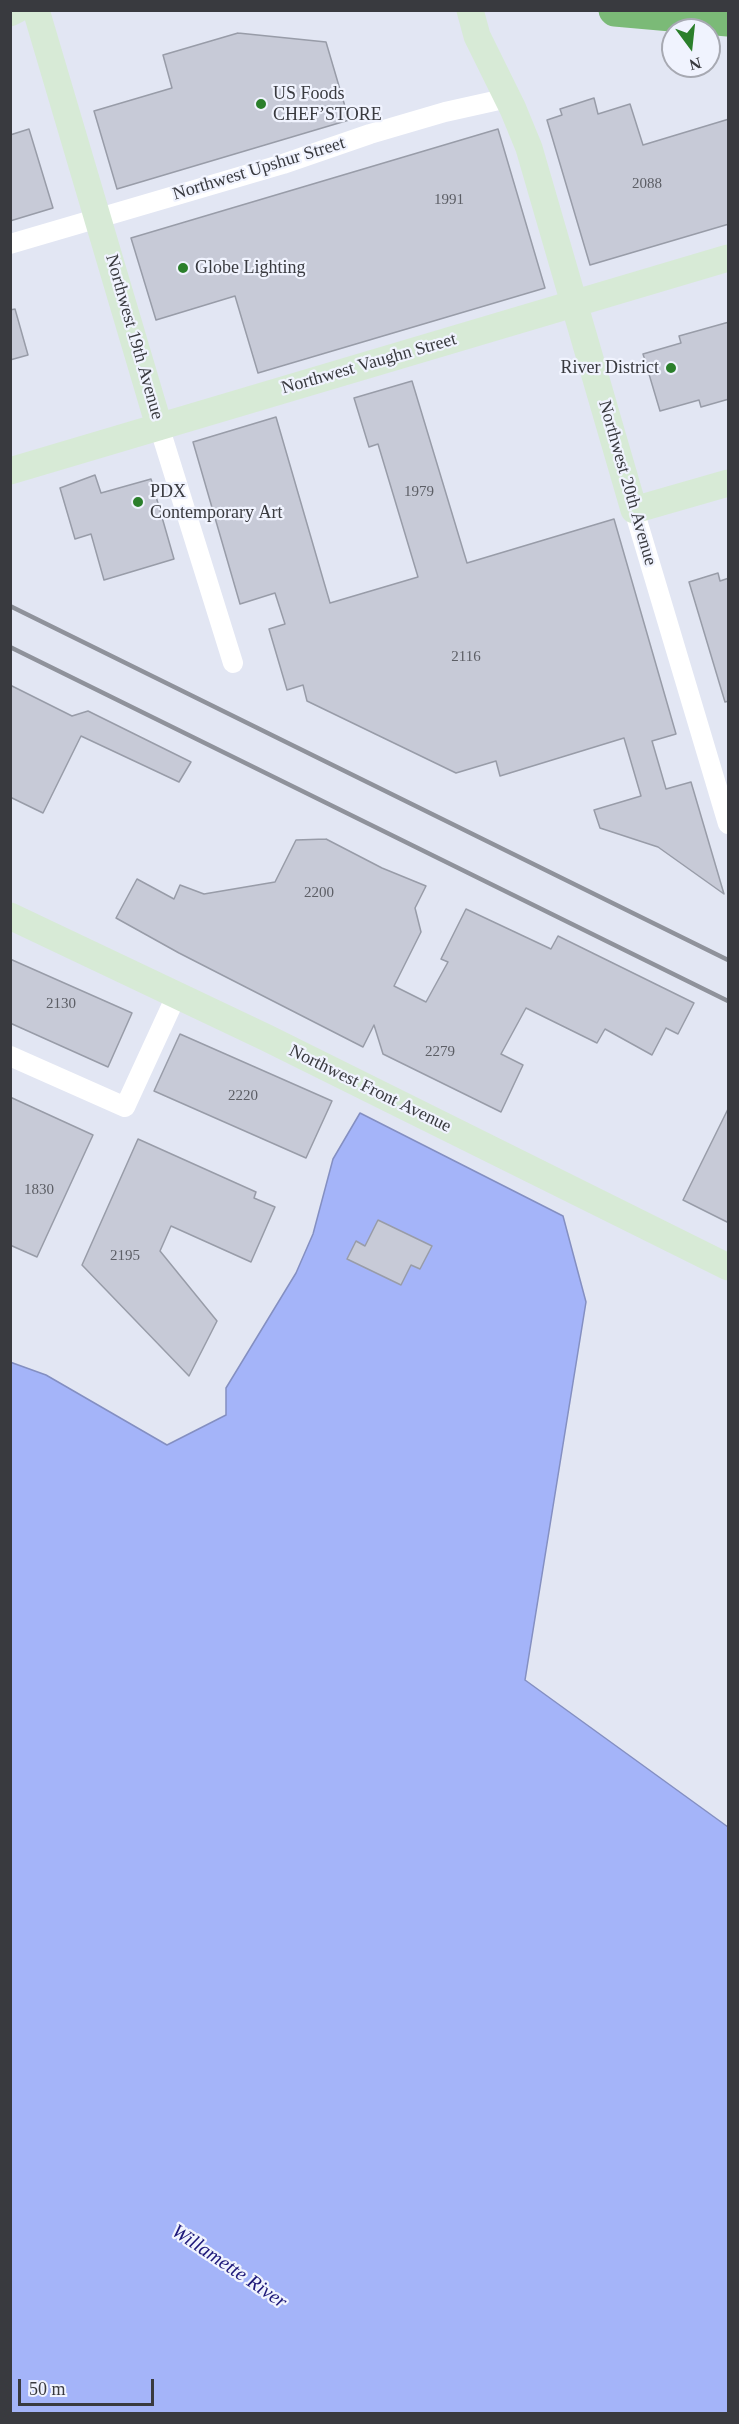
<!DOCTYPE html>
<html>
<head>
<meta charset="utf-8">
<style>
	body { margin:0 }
	#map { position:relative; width:739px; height:2424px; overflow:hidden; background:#e2e6f3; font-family:Georgia,serif }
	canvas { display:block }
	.frame { position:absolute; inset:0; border:12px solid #393a3f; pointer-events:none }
	.north { position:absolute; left:661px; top:18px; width:60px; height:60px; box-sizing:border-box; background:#f0f3fe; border:2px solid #a7a9b2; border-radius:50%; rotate:165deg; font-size:16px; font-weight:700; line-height:24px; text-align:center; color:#393a3f }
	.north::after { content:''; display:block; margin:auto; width:21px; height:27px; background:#2b7f2b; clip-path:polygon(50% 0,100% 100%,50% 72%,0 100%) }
	.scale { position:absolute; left:18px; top:2379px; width:136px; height:27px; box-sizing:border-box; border:3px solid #393a3f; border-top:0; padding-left:8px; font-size:18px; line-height:21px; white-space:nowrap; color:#393a3f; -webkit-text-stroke:4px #f0f3fe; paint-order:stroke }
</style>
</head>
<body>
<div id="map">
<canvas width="739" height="2424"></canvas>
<div class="frame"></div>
<div class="north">N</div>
<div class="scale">50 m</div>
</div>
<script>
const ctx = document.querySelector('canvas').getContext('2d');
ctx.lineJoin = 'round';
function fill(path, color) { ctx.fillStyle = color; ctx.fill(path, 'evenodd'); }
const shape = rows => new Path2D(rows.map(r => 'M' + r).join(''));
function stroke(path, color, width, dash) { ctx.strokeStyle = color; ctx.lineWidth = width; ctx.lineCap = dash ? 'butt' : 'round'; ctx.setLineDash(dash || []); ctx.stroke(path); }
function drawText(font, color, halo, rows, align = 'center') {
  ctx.font = font + ' Georgia,serif'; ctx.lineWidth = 4.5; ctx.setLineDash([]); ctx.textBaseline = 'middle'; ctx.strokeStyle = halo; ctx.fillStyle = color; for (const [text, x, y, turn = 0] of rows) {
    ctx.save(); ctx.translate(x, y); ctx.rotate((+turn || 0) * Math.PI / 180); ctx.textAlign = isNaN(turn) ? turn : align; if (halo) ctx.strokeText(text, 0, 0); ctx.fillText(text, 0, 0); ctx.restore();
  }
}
const water = shape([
	[360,1113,563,1216,586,1302,525,1680,728,1827,728,2413,11,2413,10,1362,46,1375,167,1445,226,1415,226,1388,296,1273,313,1234,333,1159,360,1113]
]);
const building = shape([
	[238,33,326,42,349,120,117,189,94,111,172,88,163,55,238,33],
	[594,98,598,114,630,104,643,145,729,119,729,224,590,265,547,120,562,115,560,109,594,98],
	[29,129,53,208,10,221,10,135,29,129],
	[498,129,545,288,258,373,235,296,156,320,131,238,498,129],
	[15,309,28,355,10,360,10,310,15,309],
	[729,322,729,399,701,407,699,400,660,411,643,354,681,343,679,336,729,322],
	[412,381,467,563,614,519,676,734,652,741,666,789,691,782,724,894,658,847,600,828,594,810,641,796,624,738,500,776,496,761,456,773,307,701,303,685,287,690,269,629,285,624,275,593,240,604,193,442,276,417,330,603,418,577,378,444,369,447,354,398,412,381],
	[95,475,101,493,151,479,174,559,104,580,91,534,75,539,60,488,95,475],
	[718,573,720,581,729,578,729,701,725,702,689,582,718,573],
	[10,685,72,716,88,711,191,762,179,782,81,736,43,813,10,797,10,685],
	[326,839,382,868,426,886,415,908,421,932,394,986,426,1002,448,962,441,959,466,909,551,949,558,936,694,1003,678,1034,666,1028,652,1055,605,1029,597,1043,526,1008,501,1054,523,1065,501,1112,383,1054,374,1025,363,1047,179,953,116,918,137,879,174,899,180,885,204,894,275,882,296,840,326,839],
	[10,959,132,1013,108,1067,10,1023,10,959],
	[180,1034,332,1101,306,1158,154,1091,180,1034],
	[10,1097,93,1135,37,1257,10,1245,10,1097],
	[729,1107,729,1223,683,1200,729,1107],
	[138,1139,256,1192,254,1198,275,1207,251,1262,171,1226,160,1251,217,1321,189,1376,82,1265,138,1139],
	[378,1220,432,1246,420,1269,411,1265,401,1285,347,1259,356,1241,365,1246,378,1220]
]);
const street = shape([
	[10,244,283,164,370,134,445,112,508,98],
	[159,426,233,663],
	[634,510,728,824],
	[10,1056,125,1107,177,994]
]);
const secondary = shape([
	[36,10,159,426],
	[470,10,477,36,513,109,529,148,634,510,728,483],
	[10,13,16,10],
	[10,471,728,258],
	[10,916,267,1038,728,1267]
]);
const highway = shape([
	[615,10,728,20]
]);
const rail = shape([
	[10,606,728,960],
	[10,647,728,1001]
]);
const markers = [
	[261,104,6,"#2b7f2b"],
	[183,268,6,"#2b7f2b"],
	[671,368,6,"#2b7f2b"],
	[138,502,6,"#2b7f2b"]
];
const numberNames = [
	["2088",647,184],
	["1991",449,200],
	["1979",419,492],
	["2116",466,657],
	["2200",319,893],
	["2130",61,1004],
	["2279",440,1052],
	["2220",243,1096],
	["1830",39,1190],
	["2195",125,1256]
];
const poiNames = [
	["US Foods",273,94],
	["CHEF’STORE",273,115],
	["Globe Lighting",195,268],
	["River District",659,368,"right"],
	["PDX",150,492],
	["Contemporary Art",150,513]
];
const streetNames = [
	["Northwest Upshur Street",259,169,-17],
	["Northwest 19th Avenue",134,337,74],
	["Northwest Vaughn Street",369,364,-16],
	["Northwest 20th Avenue",627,483,74],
	["Northwest Front Avenue",370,1089,26]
];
const waterNames = [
	["Willamette River",229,2267,34]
];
fill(water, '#a4b4f9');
stroke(water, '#848fc1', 1.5);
fill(building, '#c7cad7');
stroke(building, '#989ca8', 1.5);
stroke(street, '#fff', 20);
stroke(secondary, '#d7ead6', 27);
stroke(highway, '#7bba77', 33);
stroke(rail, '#8f929b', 4.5);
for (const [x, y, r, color] of markers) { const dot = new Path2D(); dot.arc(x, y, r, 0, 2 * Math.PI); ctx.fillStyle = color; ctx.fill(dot); stroke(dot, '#f0f3fe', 2); }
drawText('15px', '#5c5e65', null, numberNames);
drawText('18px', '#393a3f', '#f0f3fe', poiNames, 'left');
drawText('18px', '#393a3f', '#f0f3fe', streetNames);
drawText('italic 20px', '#1d1879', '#f0f3fe', waterNames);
</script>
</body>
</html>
